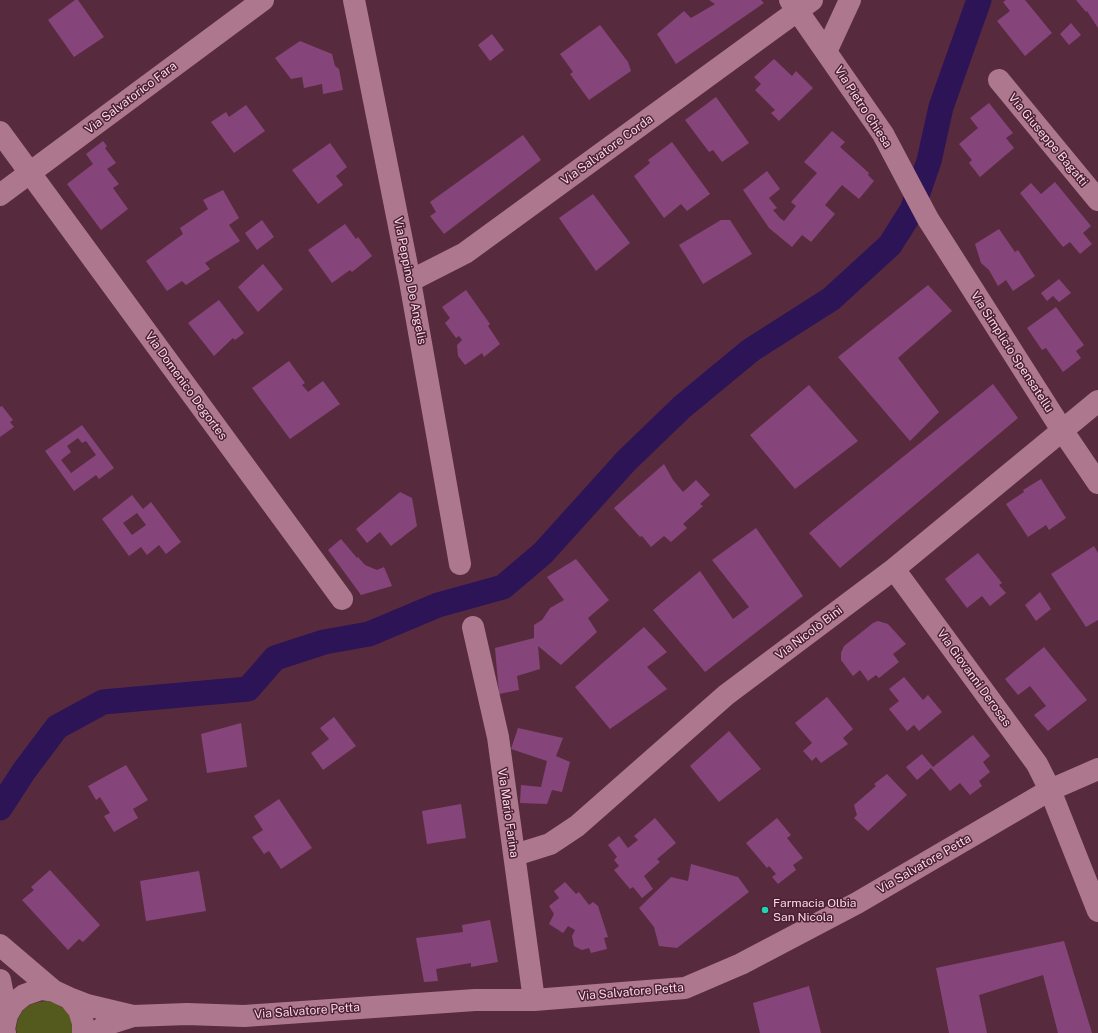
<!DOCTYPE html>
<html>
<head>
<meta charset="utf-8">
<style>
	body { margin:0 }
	canvas { display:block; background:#572a3d }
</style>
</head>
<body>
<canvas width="1098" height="1033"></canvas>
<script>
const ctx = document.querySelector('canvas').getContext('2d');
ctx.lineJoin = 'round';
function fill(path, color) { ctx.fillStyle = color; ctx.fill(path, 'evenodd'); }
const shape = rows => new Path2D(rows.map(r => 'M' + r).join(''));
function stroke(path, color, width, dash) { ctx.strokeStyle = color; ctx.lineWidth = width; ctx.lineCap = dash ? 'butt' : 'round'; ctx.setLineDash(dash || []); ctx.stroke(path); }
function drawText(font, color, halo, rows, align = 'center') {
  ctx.font = font + ' "Public Sans",sans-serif'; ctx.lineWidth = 3; ctx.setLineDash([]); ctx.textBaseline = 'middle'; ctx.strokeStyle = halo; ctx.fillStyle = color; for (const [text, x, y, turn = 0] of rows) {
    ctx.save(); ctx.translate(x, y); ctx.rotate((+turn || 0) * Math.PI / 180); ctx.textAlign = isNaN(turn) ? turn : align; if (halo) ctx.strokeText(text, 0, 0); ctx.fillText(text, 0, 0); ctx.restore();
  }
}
const green = shape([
	[48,1001,57,1004,64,1009,70,1016,73,1025,73,1033,17,1033,16,1028,18,1019,23,1010,30,1005,39,1002]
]);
const canal = shape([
	[0,808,24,771,57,727,103,702,248,689,275,658,324,642,369,634,438,605,503,587,543,553,626,461,682,407,751,350,831,299,890,245,912,210,929,161,941,107,979,0]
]);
const building = shape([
	[75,0,78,0,104,37,74,57,48,20],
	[709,0,761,0,764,3,676,64,657,34,684,11,691,18,715,4],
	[1006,0,1025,0,1052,33,1025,56,997,21,1010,11,1003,2],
	[1076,0,1098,0,1098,28,1087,11,1086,12],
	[1071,23,1081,35,1069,45,1060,34],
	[600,25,628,62,631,71,589,100,570,74,573,72,560,54],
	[492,34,504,50,490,61,478,45],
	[300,41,332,54,335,66,339,69,343,90,323,94,322,84,304,88,302,77,291,79,275,58],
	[774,59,792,76,796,71,813,88,779,121,771,113,775,110,755,90,761,84,754,77],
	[716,97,749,143,722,162,713,150,709,152,685,120],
	[989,103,1013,133,1006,138,1014,148,980,177,969,163,972,160,959,144,978,128,970,118],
	[246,105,265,131,234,153,211,122,226,112,229,117],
	[832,131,845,142,840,147,869,173,868,175,874,181,859,199,842,185,825,205,835,214,811,242,802,235,792,247,769,228,743,190,767,171,780,189,769,198,777,208,773,210,780,218,784,221,796,206,791,202,817,173,804,162],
	[523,135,541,160,444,234,430,216,436,212,430,202],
	[103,141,107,146,105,148,116,163,107,169,119,184,113,188,128,209,101,230,67,184,93,164,86,154],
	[672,142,710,194,687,211,681,204,664,218,634,176,650,163,648,160],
	[330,143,347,167,336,176,343,185,318,204,292,170],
	[1055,182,1091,226,1083,233,1092,244,1080,254,1070,242,1063,247,1020,193,1031,183,1041,194],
	[223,190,239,218,229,225,240,241,205,263,210,269,186,285,182,281,167,291,146,261,183,234,180,228,208,209,203,200],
	[593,194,630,243,596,271,559,218],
	[262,220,274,237,257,250,245,233],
	[721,220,730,220,752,254,703,284,679,245],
	[345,224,356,239,358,237,372,256,352,272,350,270,332,283,308,250],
	[999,229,1015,252,1018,250,1035,276,1013,291,1006,280,998,286,989,270,981,263,975,244],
	[263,264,283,289,258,312,238,287],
	[1059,279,1071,293,1059,302,1053,296,1047,301,1041,293],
	[928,285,952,311,898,358,939,412,910,441,838,357],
	[466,290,490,324,488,326,500,344,484,357,482,353,465,365,458,356,457,345,462,340,459,336,456,338,445,323,450,318,442,307],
	[219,300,244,333,235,340,233,338,214,356,188,323],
	[1056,307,1084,345,1076,351,1081,358,1063,372,1046,348,1042,350,1027,328],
	[289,361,305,383,302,385,308,392,323,381,340,404,290,439,252,388],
	[993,384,1018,418,840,568,809,533],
	[809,385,858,441,795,489,750,435],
	[2,406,13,420,10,422,14,427,0,437,0,407],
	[82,425,114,468,99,479,96,475,74,491,45,451],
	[78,438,82,443,86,441,96,455,71,473,61,460,71,452,67,446],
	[664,464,673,480,683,492,696,480,710,495,700,504,703,506,683,524,687,528,671,542,664,536,651,547,642,536,640,537,614,508],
	[1041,479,1066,518,1049,530,1046,525,1028,537,1006,504,1024,492,1023,490],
	[400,492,412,498,417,526,391,546,380,532,367,543,356,529],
	[132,495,143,509,151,502,181,542,166,554,159,545,147,555,141,547,129,556,102,519],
	[137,513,146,525,132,535,123,523],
	[756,528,803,596,705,672,653,610,700,571,733,619,749,607,712,560],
	[341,539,357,558,358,557,365,565,377,570,384,567,392,586,361,595,328,550],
	[1094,546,1098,553,1098,620,1086,627,1051,574],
	[978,553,1002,583,999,585,1006,593,990,606,982,596,967,608,945,579],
	[576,559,609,600,588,618,597,632,561,665,538,646,540,669,517,676,519,690,499,694,495,648,534,638,534,625,542,620,550,608,564,600,547,577],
	[1040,592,1051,609,1036,621,1025,605],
	[878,621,888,624,906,644,893,654,899,662,879,678,876,675,868,681,860,670,853,676,841,660,841,653,844,646,873,623],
	[644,627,667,652,647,667,667,689,610,729,575,687],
	[1044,647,1087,700,1048,731,1034,715,1046,706,1030,686,1018,695,1005,679],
	[904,677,923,700,928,695,942,712,919,731,914,725,907,731,889,709,899,701,889,689],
	[827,697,853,729,843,738,848,744,821,763,816,757,812,761,803,751,812,743,795,723],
	[334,717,356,746,323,770,311,753,329,739,320,728],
	[241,723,247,767,207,773,201,734],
	[518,728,563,738,556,756,570,762,562,792,552,790,547,804,520,803,521,785,541,787,547,761,511,749],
	[729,731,761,769,719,802,690,766],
	[973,735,990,756,983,762,990,772,979,781,982,786,970,795,960,783,950,791,931,768,917,780,906,767,922,754,933,767],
	[126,765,148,800,133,809,138,818,114,832,104,816,110,813,100,797,96,800,88,786],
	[887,774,907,795,868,831,854,818,857,815,854,805,876,786,874,784],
	[279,799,312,848,281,869,269,851,264,854,252,837,263,830,254,816],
	[461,804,466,838,427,844,422,811],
	[655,818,676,843,657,859,660,862,644,876,653,889,642,898,633,887,630,889,614,870,619,866,614,860,617,857,608,845,619,836,628,848,638,840,634,836],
	[777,818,791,835,787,838,803,858,793,865,796,870,778,884,772,877,776,874,769,866,767,868,746,843],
	[691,864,738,877,749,892,677,948,659,946,654,927,639,908,671,877,688,881],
	[50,870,100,925,83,942,79,939,68,950,22,900,34,890,31,887],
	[199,871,206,911,146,921,140,881],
	[565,882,576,894,579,892,589,905,593,902,598,906,608,937,604,938,607,949,591,953,589,948,582,950,574,946,572,936,575,930,568,926,563,933,549,924,554,914,549,906,559,898,554,891],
	[490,920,498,962,471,967,471,963,436,969,438,981,424,982,416,938,463,932,462,925],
	[1064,941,1092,1033,1058,1033,1043,975,979,995,987,1033,949,1033,936,968],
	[809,986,821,1033,760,1033,753,1003]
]);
const minor = shape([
	[354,0,410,281,460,564],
	[790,0,883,134,928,219,1062,430,1098,483],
	[826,52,850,0],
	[999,80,1098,200],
	[0,132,342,599],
	[0,195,263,0],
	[410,281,465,253,812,0],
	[894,569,1037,764,1050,790,1098,911],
	[473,627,498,737,534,1000],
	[515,855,550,844,577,826,726,695,894,569,1098,401],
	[0,945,54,991],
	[0,980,7,1015],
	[69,998,87,1005,133,1016,187,1014,244,1016,475,1000,534,1000,685,988,741,964,857,903,1050,790,1098,769],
	[5,1033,4,1029,7,1015,14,1003,24,995,41,989,54,991,69,998,79,1010,83,1023,83,1033],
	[95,1033,108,1024,133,1016]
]);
const markers = [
	[765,910,4,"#1dd5b1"]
];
const streetNames = [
	["Via Salvatorico Fara",131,98,-37],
	["Via Pietro Chiesa",863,107,57],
	["Via Giuseppe Bagatti",1048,140,50],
	["Via Salvatore Corda",607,150,-36],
	["Via Peppino De Angelis",410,281,79],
	["Via Simplicio Spensatellu",1012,352,57],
	["Via Domenico Degortes",186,386,54],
	["Via Nicolò Bini",809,633,-37],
	["Via Giovanni Derosas",974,678,54],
	["Via Mario Farina",508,813,82],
	["Via Salvatore Petta",924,864,-30],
	["Via Salvatore Petta",631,992,-5],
	["Via Salvatore Petta",307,1011,-4]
];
const poiNames = [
	["Farmacia Olbia",773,903],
	["San Nicola",773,917]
];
fill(green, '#54591d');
stroke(canal, '#2c1456', 25);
fill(building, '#85457a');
stroke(minor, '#ad788d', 22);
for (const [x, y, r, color] of markers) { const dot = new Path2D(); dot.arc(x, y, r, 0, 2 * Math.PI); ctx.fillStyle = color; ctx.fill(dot); stroke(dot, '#4c1f33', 1.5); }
drawText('12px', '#f9dbe6', '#4c1f33', streetNames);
drawText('12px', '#f9dbe6', '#4c1f33', poiNames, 'left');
</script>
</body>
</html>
